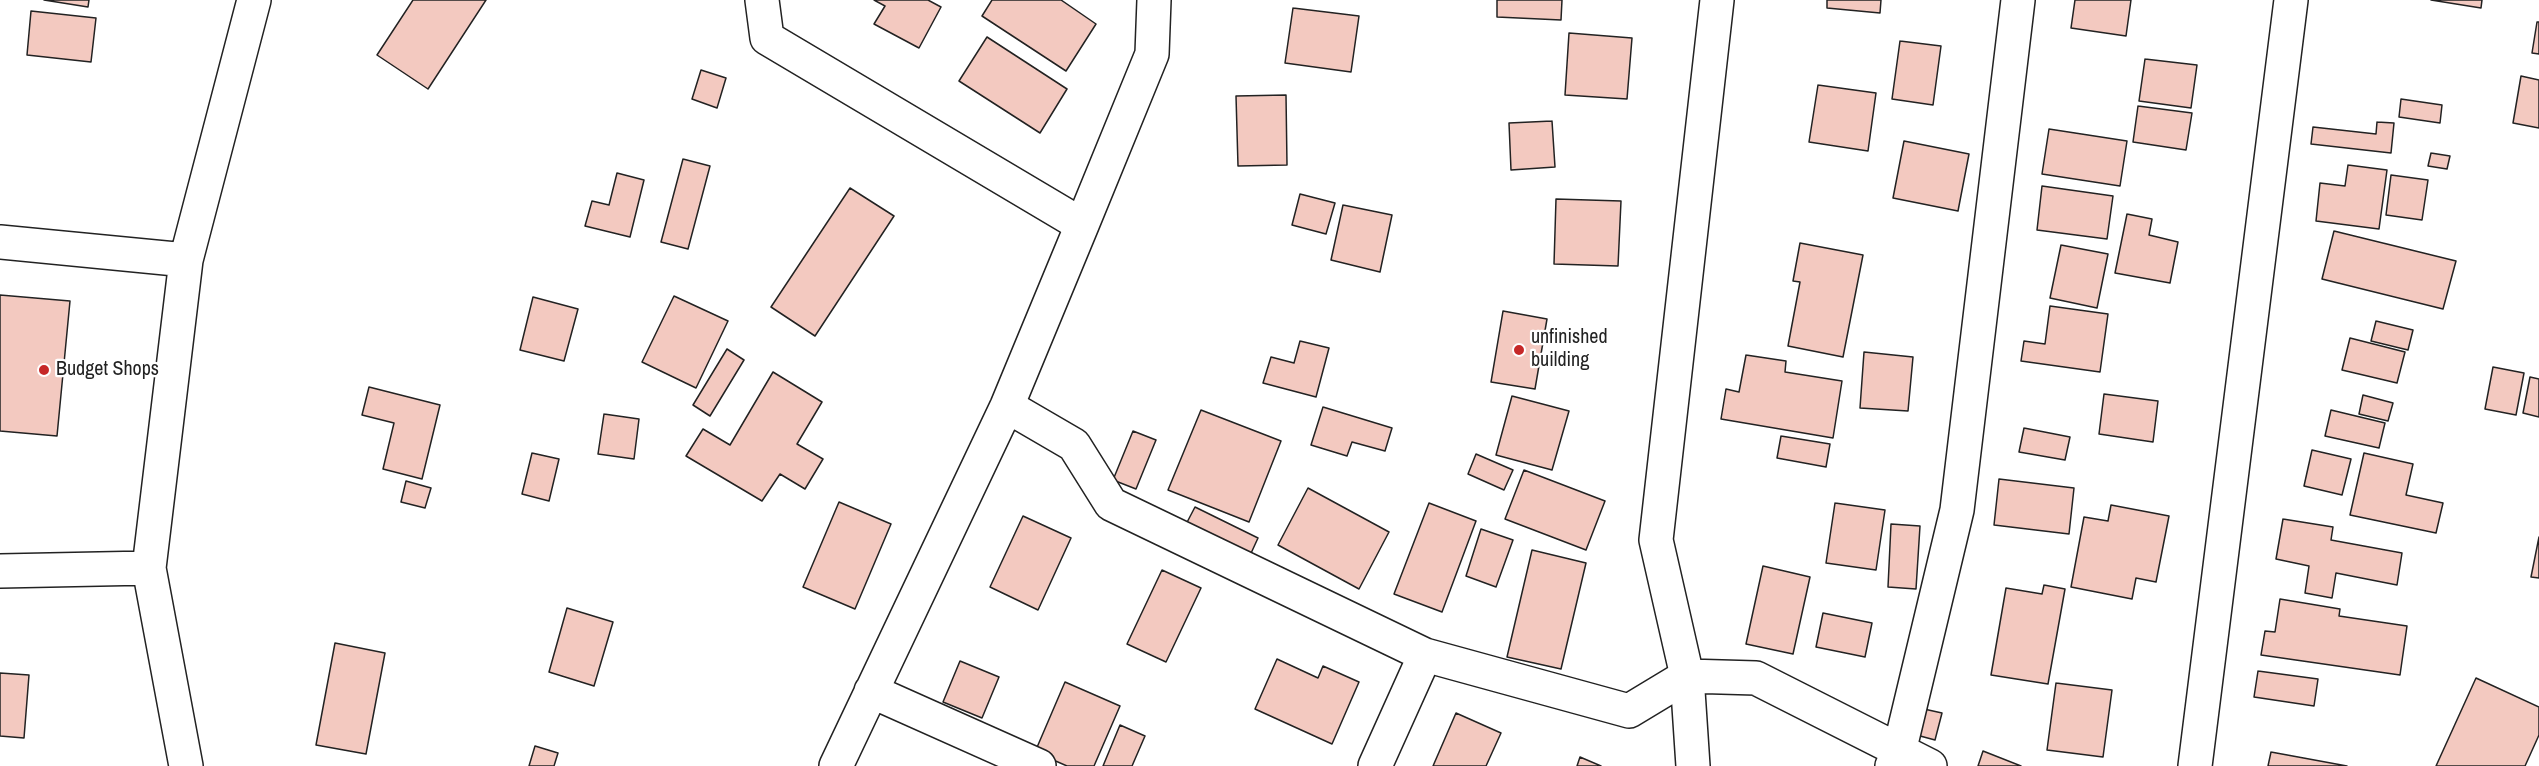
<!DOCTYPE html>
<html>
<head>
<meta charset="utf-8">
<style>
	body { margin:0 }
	canvas { display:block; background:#fff }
</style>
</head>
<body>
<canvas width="2539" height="766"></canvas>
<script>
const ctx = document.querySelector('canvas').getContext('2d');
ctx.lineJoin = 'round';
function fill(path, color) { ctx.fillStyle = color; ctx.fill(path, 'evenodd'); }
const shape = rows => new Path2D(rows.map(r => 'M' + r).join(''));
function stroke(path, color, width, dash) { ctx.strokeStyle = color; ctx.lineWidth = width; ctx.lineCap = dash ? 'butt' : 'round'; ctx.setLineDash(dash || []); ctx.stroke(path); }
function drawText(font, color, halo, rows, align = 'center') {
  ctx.font = font + ' "Archivo Narrow",sans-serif'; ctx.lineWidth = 4.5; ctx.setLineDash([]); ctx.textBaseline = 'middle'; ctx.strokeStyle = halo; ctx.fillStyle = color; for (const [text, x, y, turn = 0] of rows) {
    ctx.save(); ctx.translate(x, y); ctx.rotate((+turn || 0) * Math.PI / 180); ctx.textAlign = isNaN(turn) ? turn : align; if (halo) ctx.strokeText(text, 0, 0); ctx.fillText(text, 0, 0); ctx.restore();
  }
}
const building = shape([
	[44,0,89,0,88,7,44,0],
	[413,0,486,0,428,89,377,55,413,0],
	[874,0,928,0,941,7,919,48,874,24,885,6,874,0],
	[992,0,1061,0,1096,24,1066,71,982,16,992,0],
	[1497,0,1562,0,1561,20,1497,17,1497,0],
	[1827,0,1881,0,1880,13,1827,8,1827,0],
	[2075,0,2131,0,2126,36,2071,28,2075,0],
	[2431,0,2482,0,2481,8,2431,0],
	[1293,8,1359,16,1351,72,1285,63,1293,8],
	[31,11,96,18,91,62,27,55,31,11],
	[2537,22,2539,22,2539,54,2532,53,2537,22],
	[1569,33,1632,38,1627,99,1565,95,1569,33],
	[987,37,1067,89,1040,133,959,81,987,37],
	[1900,41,1941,46,1933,105,1892,99,1900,41],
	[2145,59,2197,65,2191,108,2139,101,2145,59],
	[701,70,726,78,717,108,692,99,701,70],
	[2521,76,2539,80,2539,128,2513,123,2521,76],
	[1818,85,1876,93,1868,151,1809,142,1818,85],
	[1286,95,1287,165,1238,166,1236,96,1286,95],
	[2401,99,2442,105,2440,123,2399,117,2401,99],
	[2138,106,2192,113,2186,150,2133,142,2138,106],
	[1552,121,1555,167,1511,170,1509,123,1552,121],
	[2377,122,2394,123,2391,153,2311,144,2313,127,2376,134,2377,122],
	[2049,129,2127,141,2120,186,2042,174,2049,129],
	[1904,141,1969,154,1958,211,1893,198,1904,141],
	[2431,153,2450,156,2447,169,2428,166,2431,153],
	[683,159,710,166,688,249,661,242,683,159],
	[2348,165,2387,170,2379,229,2316,221,2320,183,2345,186,2348,165],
	[617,173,644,180,630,237,585,226,592,201,609,205,617,173],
	[2391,175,2428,180,2422,220,2386,215,2391,175],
	[2042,186,2113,196,2107,239,2037,230,2042,186],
	[850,188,894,216,815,336,771,307,850,188],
	[1300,194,1335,203,1326,234,1292,225,1300,194],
	[1556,199,1621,201,1618,266,1554,264,1556,199],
	[1343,205,1392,215,1380,272,1331,260,1343,205],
	[2127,214,2152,219,2149,235,2178,242,2170,283,2115,273,2127,214],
	[2334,231,2456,261,2443,309,2322,279,2334,231],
	[1800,243,1863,255,1843,357,1788,346,1800,282,1793,281,1800,243],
	[2061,245,2108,254,2097,308,2050,298,2061,245],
	[0,295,70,301,57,436,0,431,0,295],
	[674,296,728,321,696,388,642,362,674,296],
	[533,297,578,309,564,361,520,350,533,297],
	[2050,306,2108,314,2100,372,2021,361,2024,341,2045,344,2050,306],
	[1503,311,1547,319,1535,389,1491,382,1503,311],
	[2376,321,2413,330,2408,350,2371,341,2376,321],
	[2350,338,2405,352,2397,383,2342,370,2350,338],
	[1300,341,1329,348,1316,397,1263,383,1271,357,1294,363,1300,341],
	[727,349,744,360,710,416,693,405,727,349],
	[1864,352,1913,357,1908,411,1860,408,1864,352],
	[1746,355,1786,361,1785,372,1842,381,1833,438,1721,419,1726,389,1739,392,1746,355],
	[2493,367,2524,373,2516,415,2485,409,2493,367],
	[773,372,822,402,797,444,823,459,805,489,780,474,762,501,686,456,703,429,730,445,773,372],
	[2530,377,2539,379,2539,417,2523,413,2530,377],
	[369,387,440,405,422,479,383,469,394,423,362,415,369,387],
	[2104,394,2158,401,2153,442,2099,434,2104,394],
	[2363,395,2393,403,2388,421,2359,414,2363,395],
	[1512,396,1569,411,1552,470,1496,455,1512,396],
	[1323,407,1392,428,1385,451,1352,442,1347,456,1311,445,1323,407],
	[1201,410,1281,441,1249,522,1168,490,1201,410],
	[2331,410,2385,423,2379,448,2325,436,2331,410],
	[604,414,639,419,634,459,598,454,604,414],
	[2024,428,2070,437,2065,460,2019,452,2024,428],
	[1133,431,1156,440,1136,489,1113,480,1133,431],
	[1781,436,1830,444,1826,467,1777,458,1781,436],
	[2312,450,2351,459,2342,495,2304,486,2312,450],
	[532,453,559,459,549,501,522,494,532,453],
	[2364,453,2413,464,2406,495,2443,503,2436,533,2350,515,2364,453],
	[1476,454,1513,470,1504,490,1468,474,1476,454],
	[1524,470,1605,501,1586,550,1505,519,1524,470],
	[1999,479,2074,488,2069,534,1994,525,1999,479],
	[406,481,431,488,425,508,401,502,406,481],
	[1308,488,1389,532,1359,589,1278,545,1308,488],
	[839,502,891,524,855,609,803,587,839,502],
	[1429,503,1476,521,1442,612,1394,594,1429,503],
	[1835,503,1885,510,1876,570,1826,563,1835,503],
	[2111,505,2169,516,2156,582,2136,578,2132,599,2071,587,2084,517,2108,521,2111,505],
	[1195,507,1258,538,1247,562,1183,530,1195,507],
	[1023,516,1071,538,1038,610,990,587,1023,516],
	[2283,519,2333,527,2331,540,2402,553,2397,585,2336,573,2332,598,2305,593,2309,566,2276,559,2283,519],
	[1891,524,1920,526,1916,589,1888,587,1891,524],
	[1481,529,1513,540,1496,587,1466,576,1481,529],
	[2539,537,2539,578,2531,577,2539,537],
	[1532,550,1586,563,1561,669,1507,657,1532,550],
	[1763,566,1810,577,1793,654,1746,644,1763,566],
	[1162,570,1201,588,1166,662,1127,644,1162,570],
	[2044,585,2065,589,2048,684,1991,675,2006,588,2042,594,2044,585],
	[2280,599,2340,609,2339,616,2407,626,2400,675,2261,655,2265,631,2275,632,2280,599],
	[567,608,613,622,594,686,549,672,567,608],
	[1823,613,1872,623,1865,657,1816,647,1823,613],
	[335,643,385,653,366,754,316,745,335,643],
	[1277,659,1318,678,1323,666,1359,682,1332,744,1255,709,1277,659],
	[960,661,999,677,982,718,943,702,960,661],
	[2258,671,2318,679,2314,706,2254,697,2258,671],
	[0,673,29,675,24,738,0,736,0,673],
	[2476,678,2539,707,2539,735,2525,766,2436,766,2476,678],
	[1065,682,1120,706,1094,766,1067,766,1035,752,1065,682],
	[2056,683,2112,690,2103,757,2047,750,2056,683],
	[1915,707,1942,713,1935,740,1909,733,1915,707],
	[1456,713,1501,733,1486,766,1433,766,1456,713],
	[1120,725,1145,736,1132,766,1103,766,1120,725],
	[535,746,558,753,554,766,529,766,535,746],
	[1983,751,2021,766,1978,766,1983,751],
	[2271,752,2347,766,2268,766,2271,752],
	[1580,757,1601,766,1577,766,1580,757]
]);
const minor = shape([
	[762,0,767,38,1082,225],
	[0,242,186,260],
	[1007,406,1074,445,1111,504,1425,655,1629,711,1687,676,1756,678,1930,766],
	[0,571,149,568],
	[871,691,1039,766],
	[186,766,149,568,186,260,254,0],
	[836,766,1007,406,1082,225,1152,54,1154,0],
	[1375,766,1425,655],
	[1693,766,1687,676,1656,540,1717,0],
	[1892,766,1899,752,1957,510,2018,0],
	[2195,766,2291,0]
]);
const markers = [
	[1519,350,6,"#c62828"],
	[44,370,6,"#c62828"]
];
const poiNames = [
	["unfinished",1531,338],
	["building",1531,361],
	["Budget Shops",56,370]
];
fill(building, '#f3c9c0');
stroke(building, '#222', 1.5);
stroke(minor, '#222', 36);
stroke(minor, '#fff', 33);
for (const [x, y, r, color] of markers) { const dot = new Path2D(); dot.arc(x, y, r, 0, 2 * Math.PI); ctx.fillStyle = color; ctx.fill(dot); stroke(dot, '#fff', 2); }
drawText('20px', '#222', '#fff', poiNames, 'left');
</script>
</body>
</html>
